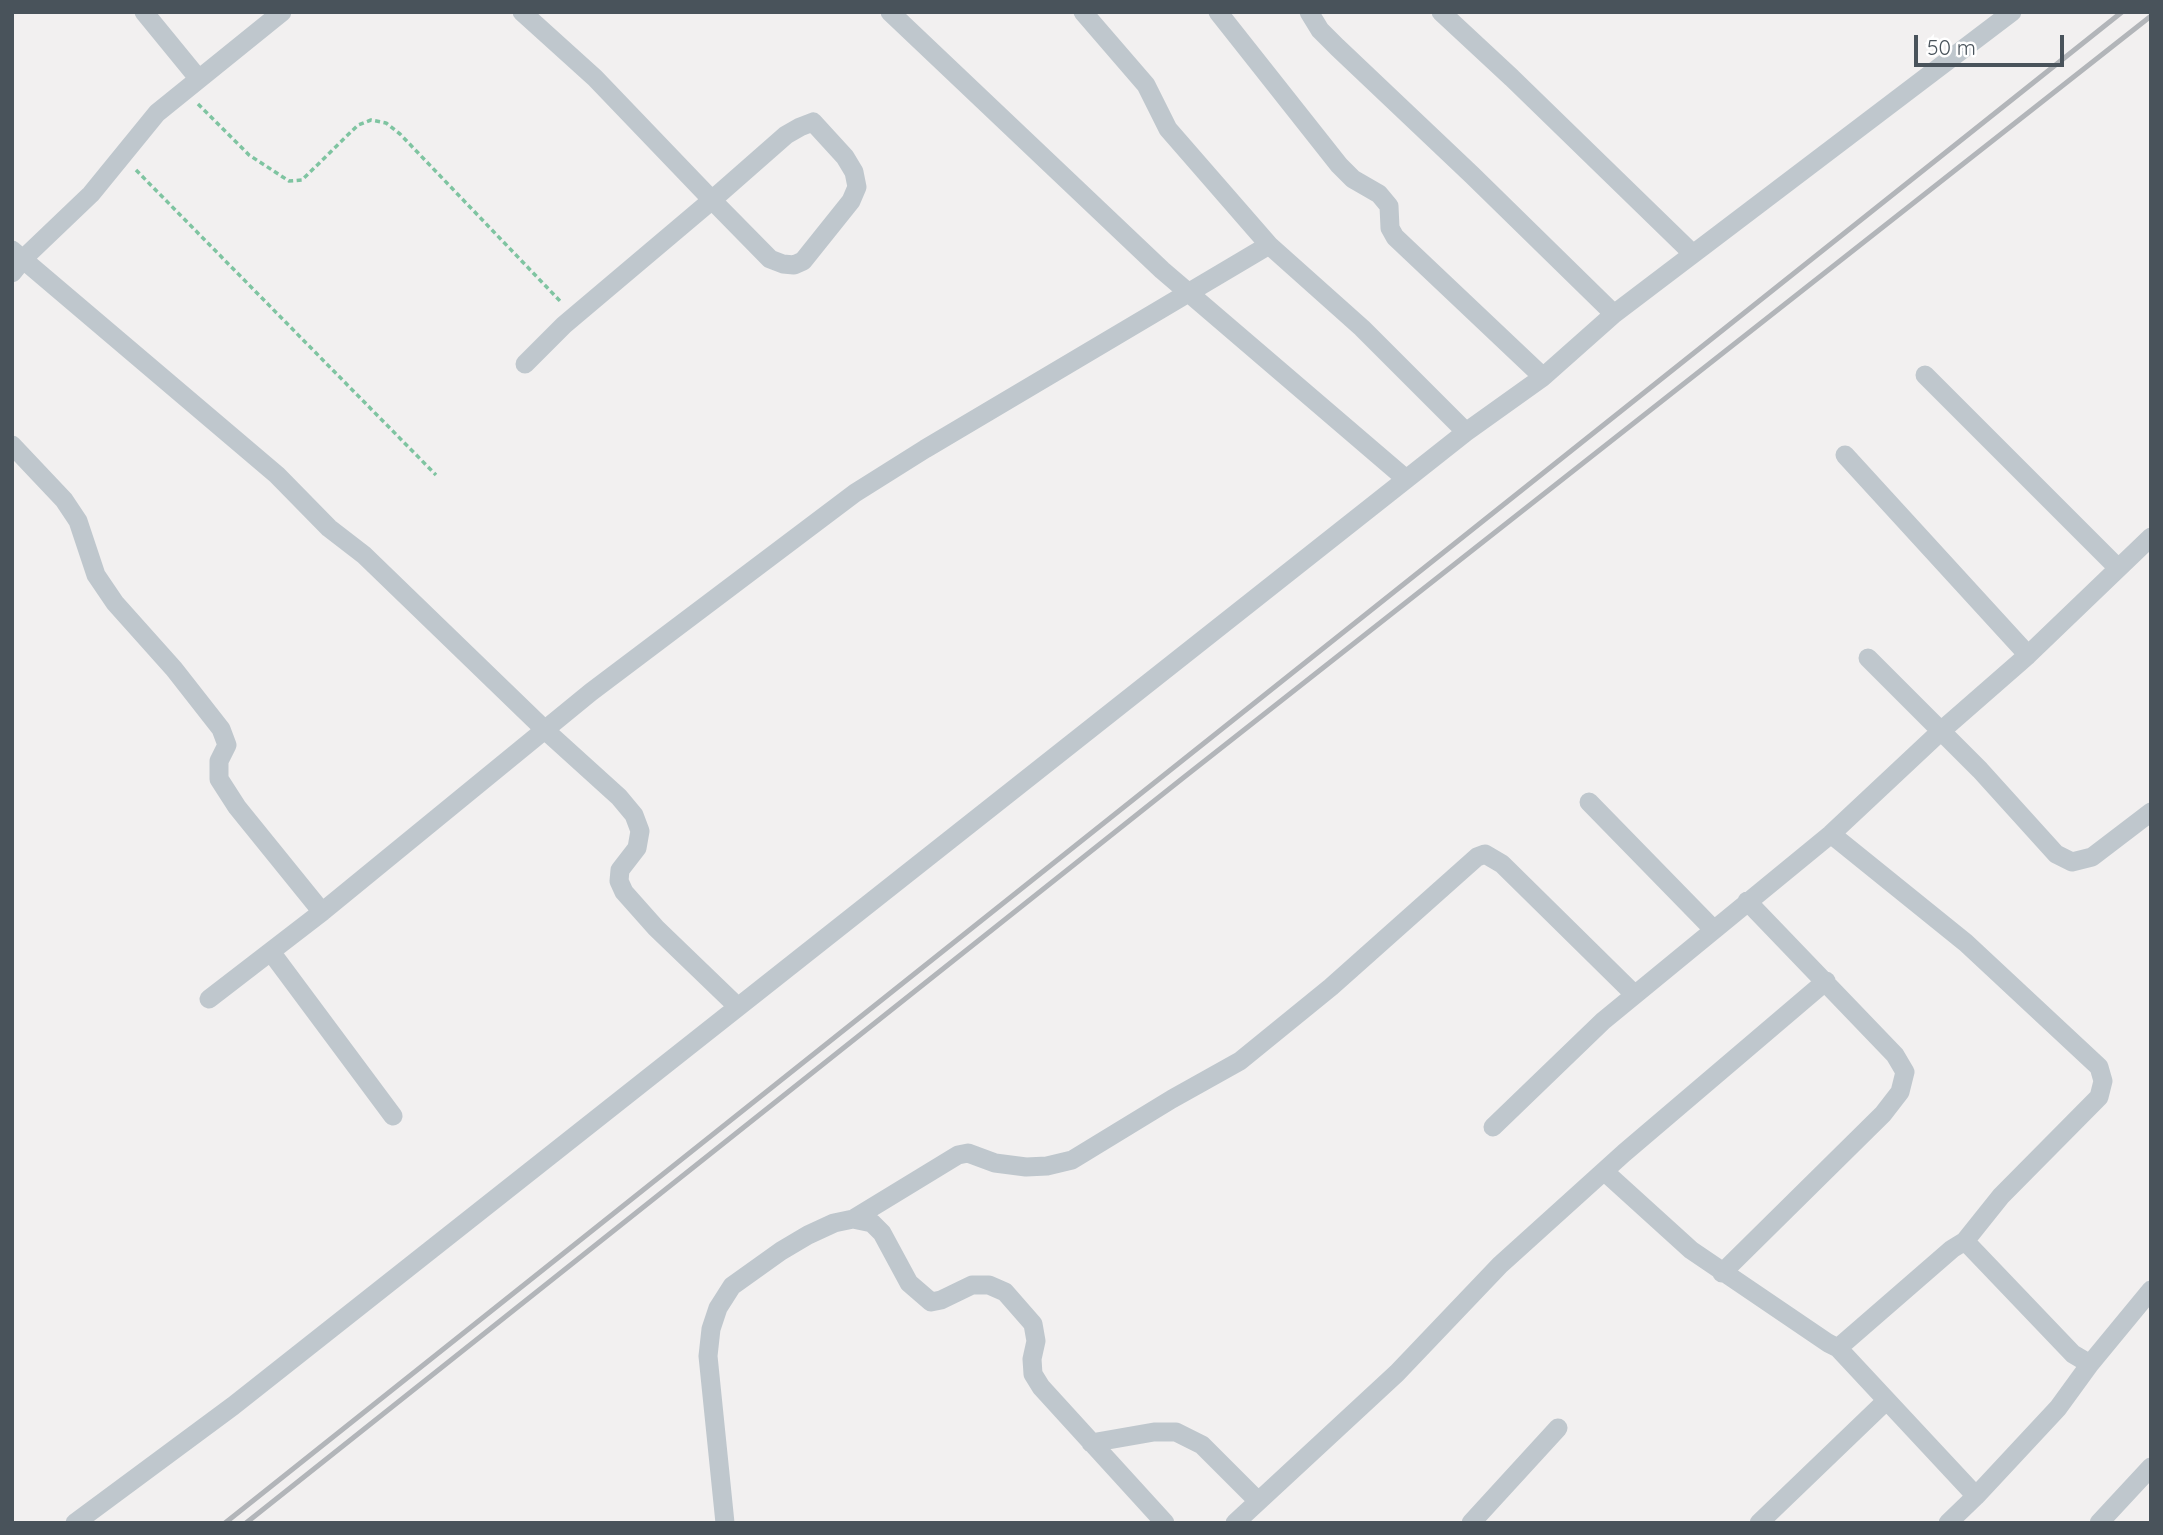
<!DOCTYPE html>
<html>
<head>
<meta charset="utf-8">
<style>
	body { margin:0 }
	#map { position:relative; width:2163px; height:1535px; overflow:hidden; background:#f2f0f0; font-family:Quicksand,sans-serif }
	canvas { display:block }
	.frame { position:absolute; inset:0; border:14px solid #49535b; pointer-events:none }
	.scale { position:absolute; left:1914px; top:35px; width:150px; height:32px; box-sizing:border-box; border:4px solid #49535b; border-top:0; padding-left:9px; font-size:21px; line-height:24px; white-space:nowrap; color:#49535b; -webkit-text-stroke:5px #fff; paint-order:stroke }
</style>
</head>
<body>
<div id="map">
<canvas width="2163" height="1535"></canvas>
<div class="frame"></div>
<div class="scale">50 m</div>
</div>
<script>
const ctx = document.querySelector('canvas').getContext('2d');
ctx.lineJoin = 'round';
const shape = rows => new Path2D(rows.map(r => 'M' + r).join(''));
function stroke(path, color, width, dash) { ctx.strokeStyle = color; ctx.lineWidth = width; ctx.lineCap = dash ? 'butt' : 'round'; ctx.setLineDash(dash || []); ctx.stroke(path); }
const path = shape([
	[198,104,249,155,289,181,302,180,358,125,371,120,386,123,400,134,561,302],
	[136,170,436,475]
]);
const minor = shape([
	[144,12,198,78],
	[522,12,595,78,712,200,770,259,783,264,794,265,803,261,851,201,857,187,854,172,845,157,813,122,800,127,786,135,712,200,564,325,525,364],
	[890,12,1162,270,1406,479],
	[1083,12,1146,85,1168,129,1269,245,1362,328,1466,432],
	[1218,12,1339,165,1353,179,1379,194,1389,206,1390,228,1395,237,1543,377],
	[1309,12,1320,30,1337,47,1472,175,1614,314],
	[1441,12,1512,78,1693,254],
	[12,250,277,475,329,528,364,555,545,730,619,797,634,815,640,831,637,848,620,870,619,881,624,892,656,928,738,1007],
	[12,273,24,258,91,194,157,113,282,12],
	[1925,375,2118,568],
	[12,445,64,500,78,521,96,575,115,603,174,669,221,729,227,745,219,761,219,779,237,807,322,912],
	[1845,455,2028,655],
	[1868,658,1980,770,2056,854,2072,862,2092,857,2151,812],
	[1589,802,1713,929],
	[1831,834,1966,943,2099,1067,2103,1081,2099,1097,2001,1196,1965,1241,1952,1249,1838,1348],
	[271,952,393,1116],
	[209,999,322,912,591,692,855,493,925,449,1269,245],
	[1493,1127,1603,1021,1831,834,1941,731,2028,655,2151,537],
	[1605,1172,1691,1250,1828,1343,1838,1348,1976,1496],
	[853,1219,958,1155,968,1153,995,1163,1026,1167,1047,1166,1072,1160,1172,1099,1240,1061,1331,987,1477,857,1485,854,1502,864,1634,994],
	[1965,1241,2073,1354,2090,1364],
	[1722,1273,1883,1114,1900,1092,1905,1072,1895,1055,1747,901],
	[1091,1443,1154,1432,1176,1432,1202,1445,1258,1501],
	[75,1523,233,1406,1466,432,1543,377,1614,314,2012,12],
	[725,1523,708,1356,711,1329,718,1308,732,1286,781,1251,808,1235,834,1223,853,1219,872,1223,882,1233,909,1283,931,1302,941,1300,972,1285,989,1285,1005,1292,1033,1324,1036,1341,1032,1359,1033,1374,1041,1387,1165,1523],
	[1235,1523,1397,1373,1500,1265,1624,1153,1826,981],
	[1471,1523,1558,1428],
	[1759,1523,1886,1401],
	[1948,1523,1976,1496,2058,1408,2090,1364,2151,1290],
	[2099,1523,2151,1467]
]);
const rail = shape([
	[225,1523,2122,12],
	[246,1523,1183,778,2151,16]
]);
stroke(path, '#7fc4a1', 3.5, [5, 3.5]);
stroke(minor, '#bfc7cd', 19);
stroke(rail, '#b2b5b9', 5);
</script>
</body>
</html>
